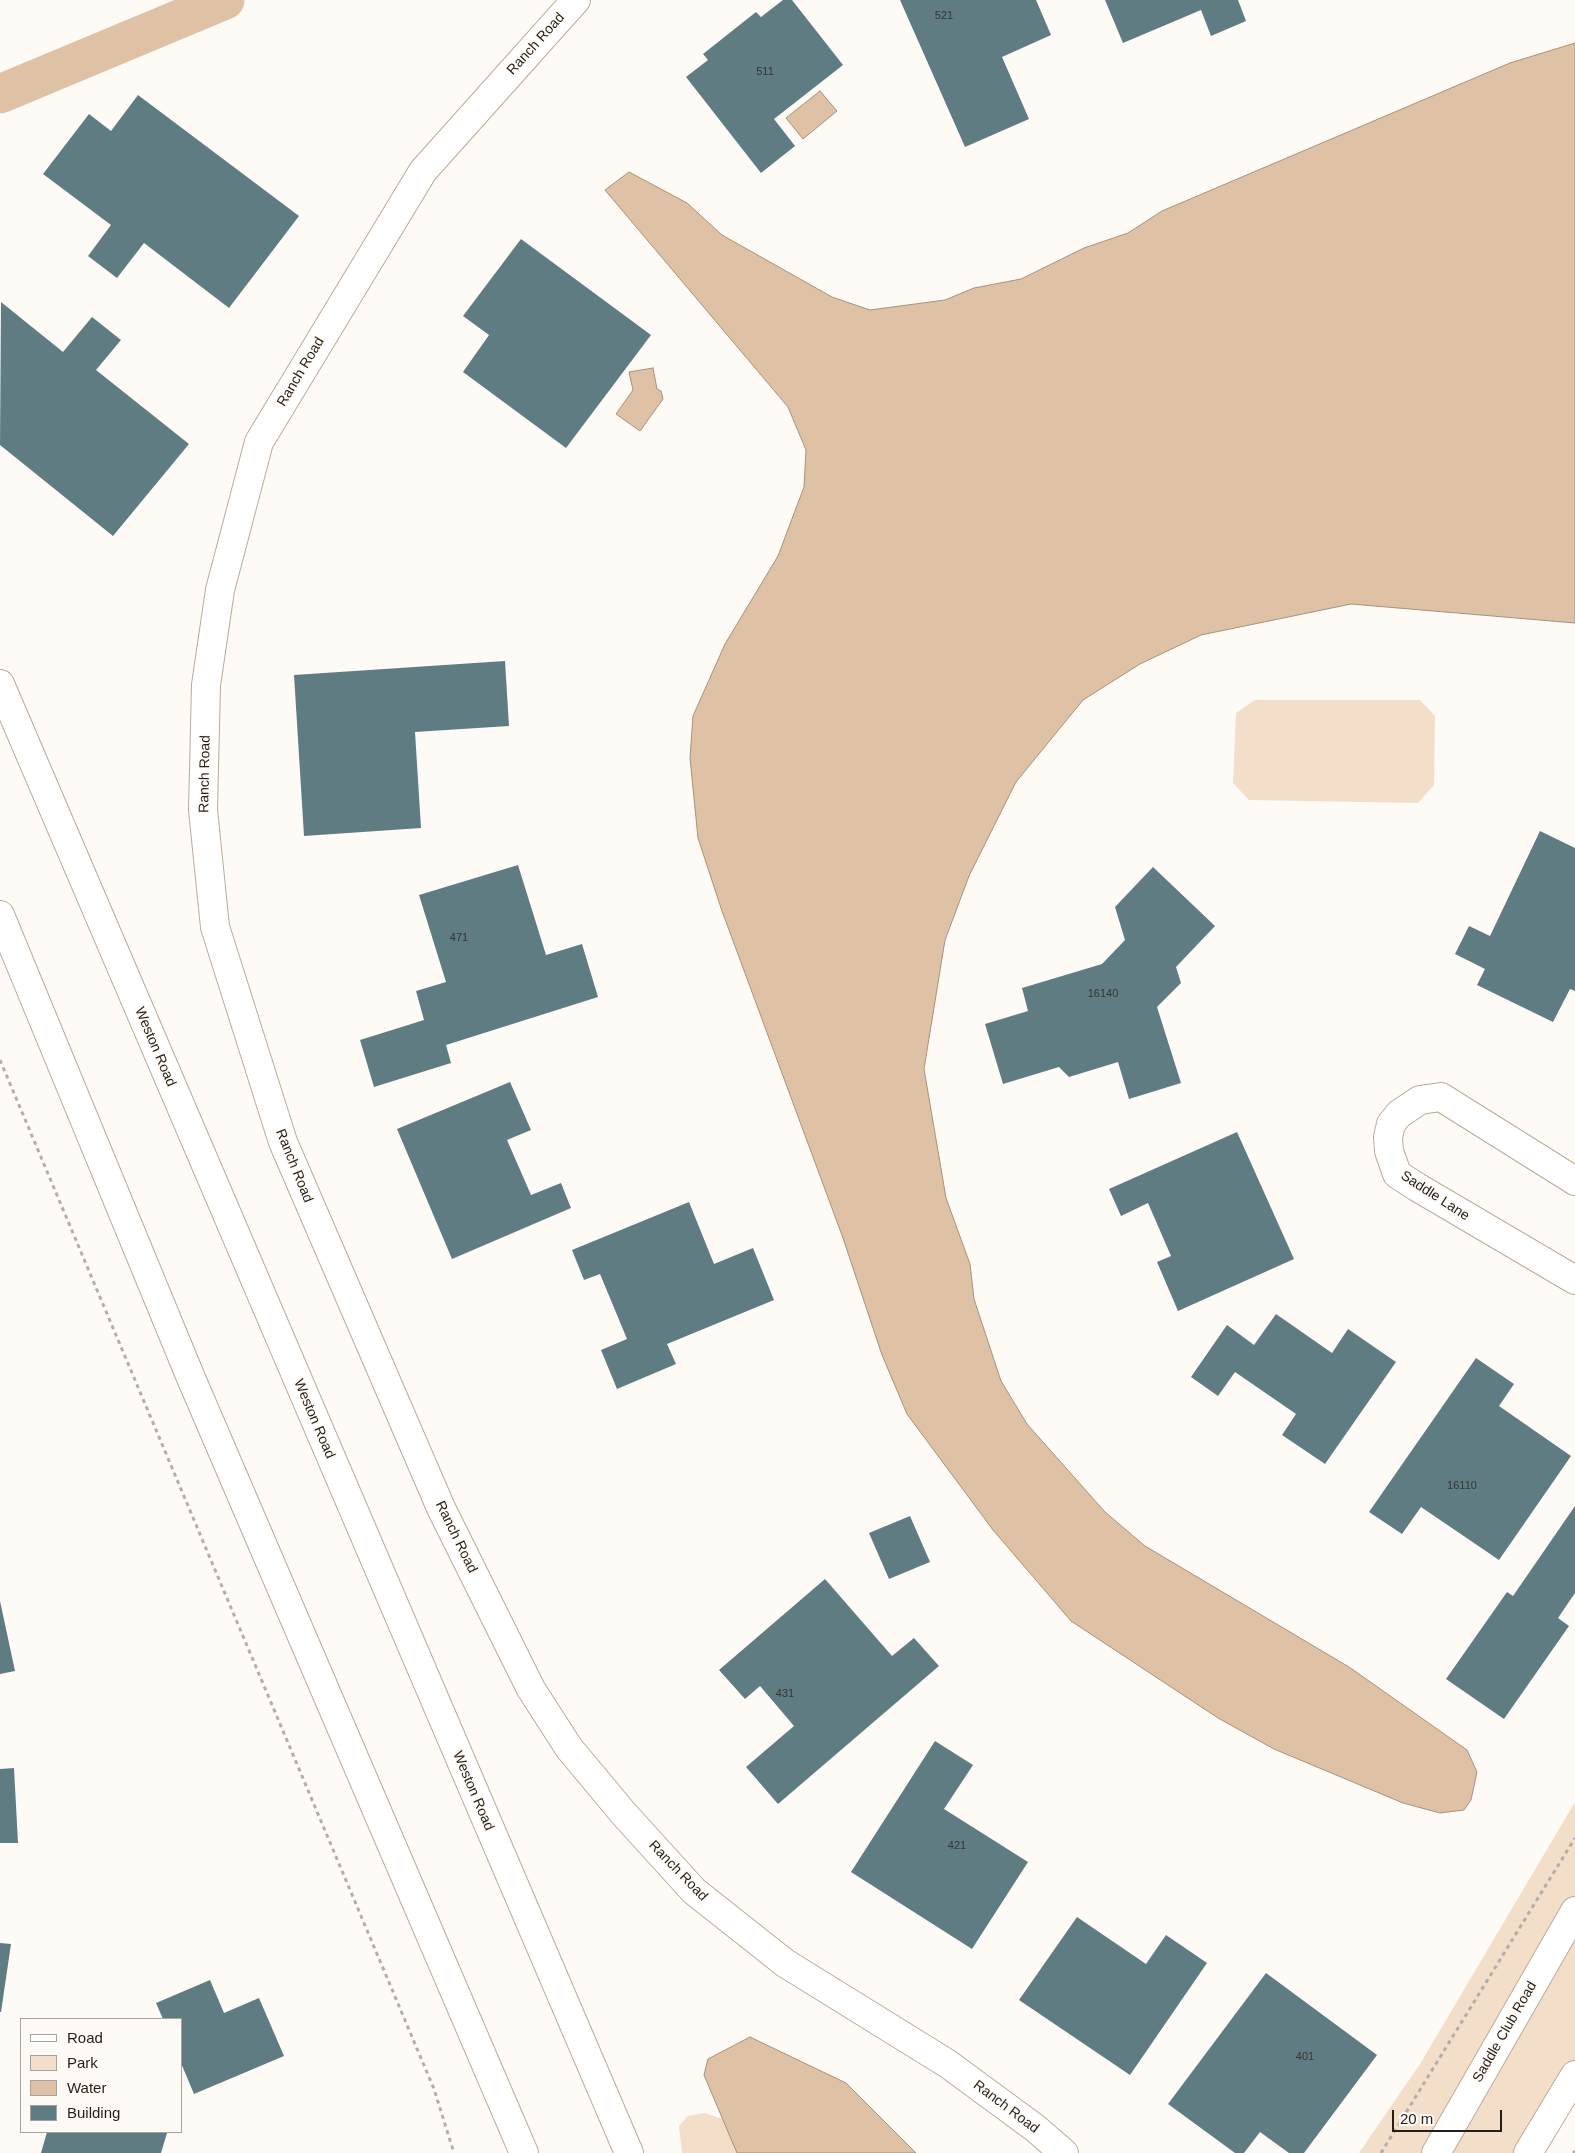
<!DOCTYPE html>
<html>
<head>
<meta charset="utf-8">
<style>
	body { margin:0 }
	#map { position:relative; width:1575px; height:2153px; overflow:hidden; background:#fefaf6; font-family:Helvetica,sans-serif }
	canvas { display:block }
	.legend { position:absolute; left:20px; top:2018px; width:162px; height:115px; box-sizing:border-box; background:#fefaf6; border:1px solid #a7a29c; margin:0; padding:6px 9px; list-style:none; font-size:15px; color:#251e16 }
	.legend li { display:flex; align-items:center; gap:10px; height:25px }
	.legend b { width:25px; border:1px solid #a7a29c }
	.scale { position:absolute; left:1392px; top:2110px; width:110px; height:22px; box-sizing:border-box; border:2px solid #251e16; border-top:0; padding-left:6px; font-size:15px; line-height:18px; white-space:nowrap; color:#251e16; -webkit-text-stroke:4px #fefaf6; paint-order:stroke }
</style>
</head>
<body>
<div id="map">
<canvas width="1575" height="2153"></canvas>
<ul class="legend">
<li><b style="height:6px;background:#fff"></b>Road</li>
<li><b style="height:14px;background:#f3dec9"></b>Park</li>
<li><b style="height:14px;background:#dfc2a5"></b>Water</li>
<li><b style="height:14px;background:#607c83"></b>Building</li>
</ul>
<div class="scale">20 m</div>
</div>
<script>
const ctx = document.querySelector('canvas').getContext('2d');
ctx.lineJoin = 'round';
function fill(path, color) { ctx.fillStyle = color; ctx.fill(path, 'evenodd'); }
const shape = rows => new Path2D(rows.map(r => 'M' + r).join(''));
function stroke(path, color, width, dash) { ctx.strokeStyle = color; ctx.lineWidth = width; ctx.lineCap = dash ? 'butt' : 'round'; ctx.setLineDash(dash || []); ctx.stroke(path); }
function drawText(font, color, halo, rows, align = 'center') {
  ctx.font = font + ' Helvetica,sans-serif'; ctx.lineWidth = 4; ctx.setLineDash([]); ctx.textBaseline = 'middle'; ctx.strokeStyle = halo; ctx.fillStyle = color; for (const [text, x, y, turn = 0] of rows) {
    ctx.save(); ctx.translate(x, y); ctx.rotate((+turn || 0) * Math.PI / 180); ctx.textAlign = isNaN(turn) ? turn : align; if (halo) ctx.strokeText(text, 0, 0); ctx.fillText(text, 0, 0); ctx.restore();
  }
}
const green = shape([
	[1255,700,1420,700,1435,716,1434,785,1418,803,1249,800,1233,783,1236,713],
	[1575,1802,1575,2075,1528,2153,1359,2153,1420,2064],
	[704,2113,723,2119,737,2153,682,2153,679,2126,688,2116]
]);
const water = shape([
	[1575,43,1575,623,1351,604,1201,635,1140,664,1083,700,1016,782,969,876,945,940,924,1069,946,1198,970,1264,974,1299,1001,1381,1027,1424,1105,1512,1145,1546,1349,1667,1467,1750,1477,1772,1471,1800,1464,1810,1440,1813,1403,1803,1274,1749,1218,1718,1071,1621,993,1530,907,1414,882,1355,843,1238,722,911,698,838,690,758,693,716,725,644,778,556,804,487,806,450,788,407,605,190,629,172,687,203,722,235,832,297,870,310,945,300,974,288,1021,279,1084,248,1128,233,1162,211,1510,63,1575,43],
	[820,91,837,111,803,139,786,118,820,91],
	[653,368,657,389,661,391,663,399,640,431,616,414,633,390,629,372,653,368],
	[750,2037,846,2083,916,2153,737,2153,704,2075,708,2059,750,2037]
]);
const canal = shape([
	[0,94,225,0]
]);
const building = shape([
	[783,0,792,0,843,65,774,119,795,146,761,173,686,77,708,60,703,54,756,12,761,17],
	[900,0,1036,0,1051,35,1002,57,1029,119,965,147],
	[1105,0,1238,0,1246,21,1211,36,1201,10,1123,43],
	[138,95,299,216,229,308,144,243,117,278,88,256,111,225,43,174,89,114,111,131],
	[521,239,651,335,566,448,463,372,489,335,463,316],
	[1,302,63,352,92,317,121,340,96,370,189,444,113,536,0,445],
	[505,661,509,726,415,732,421,828,304,836,294,675],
	[1540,831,1575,848,1575,991,1570,989,1553,1022,1477,985,1485,969,1455,954,1469,926,1490,936],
	[518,865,546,955,582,944,598,997,446,1045,451,1063,374,1087,360,1040,424,1020,416,991,446,982,419,895],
	[1153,867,1215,926,1176,967,1181,983,1157,1007,1181,1083,1129,1099,1118,1062,1069,1077,1059,1067,1003,1084,985,1024,1028,1011,1022,988,1102,964,1125,940,1115,907],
	[510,1082,531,1130,507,1140,531,1195,561,1183,571,1208,452,1259,397,1129],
	[1237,1132,1294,1259,1178,1311,1157,1262,1171,1256,1148,1203,1121,1216,1109,1189],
	[689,1202,714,1264,753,1248,774,1300,667,1344,676,1364,617,1389,601,1350,627,1339,600,1274,584,1280,572,1250],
	[1276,1314,1332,1353,1348,1329,1396,1362,1325,1464,1282,1435,1296,1414,1235,1372,1218,1396,1191,1377,1227,1325,1254,1345],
	[1476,1358,1514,1384,1499,1406,1571,1456,1499,1560,1421,1507,1402,1534,1369,1512],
	[1575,1506,1575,1593,1558,1618,1569,1626,1504,1719,1446,1679,1507,1592,1513,1596],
	[910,1516,930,1562,889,1579,869,1533],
	[825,1579,892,1656,914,1638,939,1666,778,1804,746,1767,794,1726,760,1686,745,1699,719,1670],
	[0,1601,15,1671,0,1674],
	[935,1741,973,1765,944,1809,1028,1862,972,1949,851,1872],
	[14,1768,18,1843,0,1843,0,1769],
	[1077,1917,1146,1964,1166,1935,1207,1963,1130,2075,1019,2000],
	[0,1943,11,1944,1,2012,0,2012],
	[1266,1973,1377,2055,1304,2153,1289,2153,1260,2132,1244,2153,1235,2153,1168,2104],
	[210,1980,224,2013,259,1998,284,2056,194,2094,181,2063,181,2019,163,2019,156,2003],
	[47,2132,162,2132,167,2133,161,2153,41,2153]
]);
const path = shape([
	[0,1060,434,2089,454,2153],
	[1381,2153,1575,1838],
	[1573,2153,1575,2151]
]);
const street = shape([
	[576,0,423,171,259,442,220,590,206,685,203,810,215,927,283,1142,441,1508,531,1689,569,1748,624,1814,694,1891,785,1963,948,2064,1035,2128,1064,2153],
	[1575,1181,1441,1097,1420,1100,1399,1114,1391,1124,1388,1137,1389,1151,1397,1174,1417,1187,1575,1280]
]);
const secondary = shape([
	[0,684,629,2153],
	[0,915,191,1378,524,2153],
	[1436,2153,1575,1911],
	[1528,2153,1575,2075]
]);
const numberNames = [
	["521",944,16],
	["511",765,72],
	["471",459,938],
	["16140",1103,994],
	["16110",1462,1486],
	["431",785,1694],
	["421",957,1846],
	["401",1305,2057]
];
const streetNames = [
	["Ranch Road",536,44,-48],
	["Ranch Road",301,372,-59],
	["Ranch Road",205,774,-89],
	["Weston Road",155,1047,67],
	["Ranch Road",294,1166,68],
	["Saddle Lane",1435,1196,33],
	["Weston Road",314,1419,67],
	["Ranch Road",456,1537,64],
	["Weston Road",473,1791,67],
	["Ranch Road",678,1871,46],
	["Saddle Club Road",1505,2032,-60],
	["Ranch Road",1006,2107,37]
];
fill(green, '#f3dec9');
fill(water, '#dfc2a5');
stroke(water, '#a7917a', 1);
stroke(canal, '#dfc2a5', 39);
fill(building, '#607c83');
stroke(street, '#bdaa97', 30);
stroke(secondary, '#bdaa97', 30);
stroke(path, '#b3aea9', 3, [4, 4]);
stroke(street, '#fff', 28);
stroke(secondary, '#fff', 28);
drawText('11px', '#343631', null, numberNames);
drawText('14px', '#251e16', '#fefaf6', streetNames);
</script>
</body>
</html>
